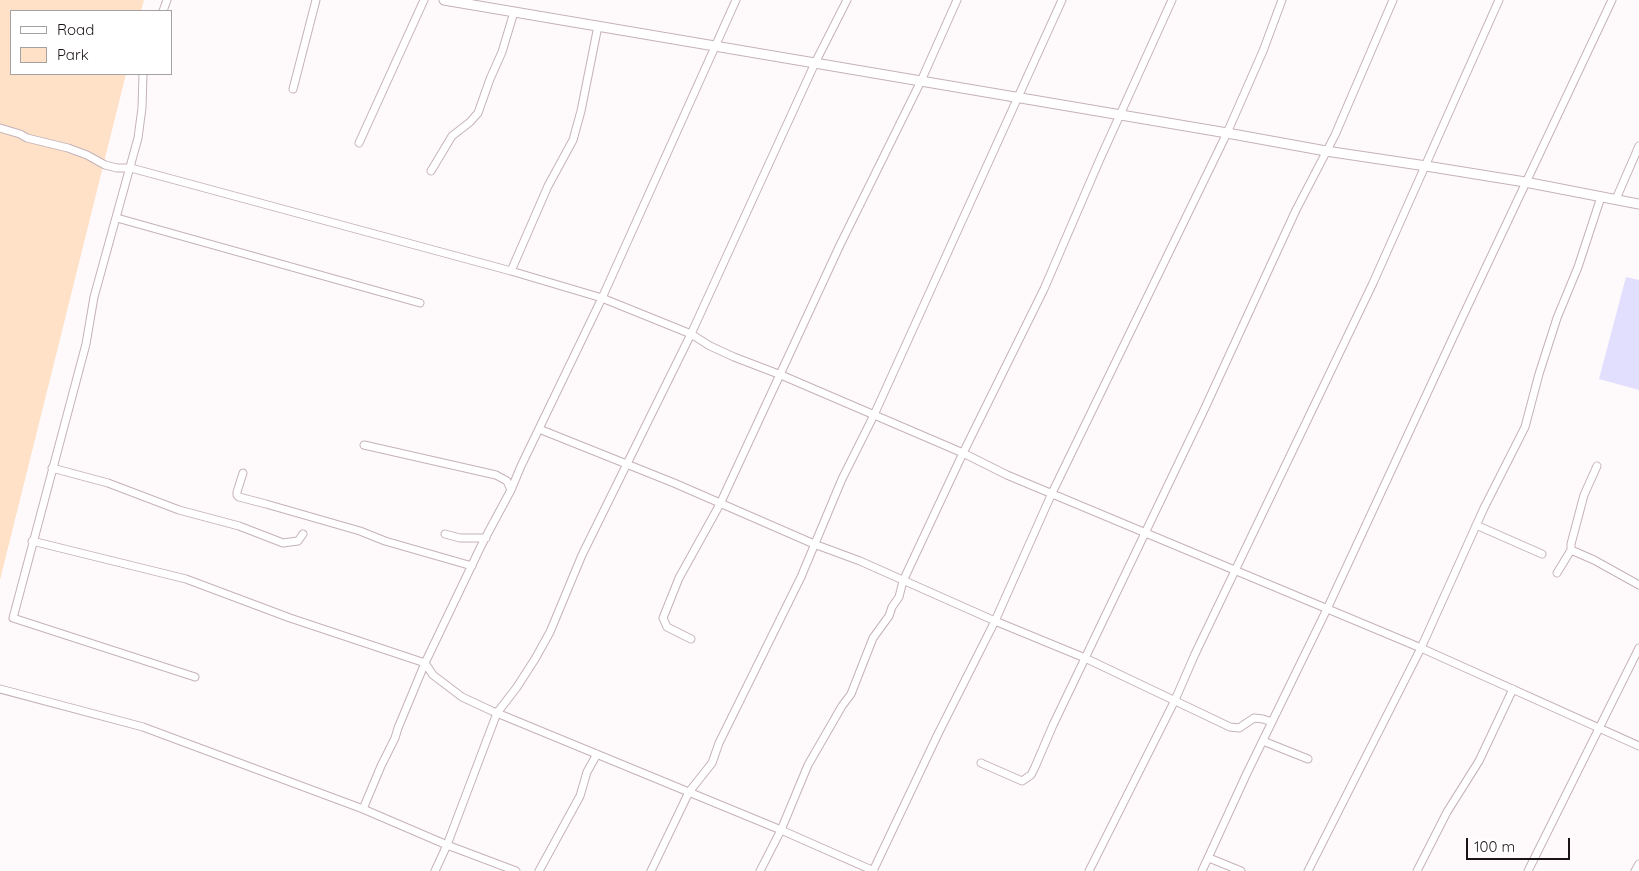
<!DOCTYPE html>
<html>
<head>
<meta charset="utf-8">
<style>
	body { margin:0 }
	#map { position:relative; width:1639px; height:871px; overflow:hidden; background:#fefafb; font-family:Quicksand,sans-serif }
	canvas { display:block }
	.legend { position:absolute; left:10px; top:10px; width:162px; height:65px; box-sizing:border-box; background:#fff; border:1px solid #a3a1a1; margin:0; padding:6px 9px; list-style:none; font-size:15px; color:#1a1315 }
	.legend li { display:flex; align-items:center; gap:10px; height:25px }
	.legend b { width:25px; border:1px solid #a3a1a1 }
	.scale { position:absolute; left:1466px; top:838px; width:104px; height:22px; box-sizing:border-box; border:2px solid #1a1315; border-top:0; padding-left:6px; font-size:15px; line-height:18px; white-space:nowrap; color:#1a1315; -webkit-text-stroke:4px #fff; paint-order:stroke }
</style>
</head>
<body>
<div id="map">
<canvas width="1639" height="871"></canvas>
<ul class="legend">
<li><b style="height:6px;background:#fff"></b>Road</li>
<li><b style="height:14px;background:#fee1c7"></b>Park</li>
</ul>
<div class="scale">100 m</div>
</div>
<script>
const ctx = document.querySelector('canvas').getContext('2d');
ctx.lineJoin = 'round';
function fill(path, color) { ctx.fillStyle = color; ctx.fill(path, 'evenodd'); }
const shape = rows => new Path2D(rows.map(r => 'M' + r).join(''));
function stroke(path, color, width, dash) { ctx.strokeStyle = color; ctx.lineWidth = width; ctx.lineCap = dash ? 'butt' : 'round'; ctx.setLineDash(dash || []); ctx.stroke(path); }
const green = shape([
	[0,0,144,0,141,11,11,11,11,74,126,74,0,580]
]);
const water = shape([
	[1626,277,1639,280,1639,390,1599,379]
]);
const minor = shape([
	[163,11,167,0],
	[143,74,142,108,138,138,94,297,86,344,13,618,195,677],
	[293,89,316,0],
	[0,128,20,134,27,138,68,148,87,155,105,165,117,168,131,168,511,271,602,298,691,334,710,346,734,357,781,375,963,453,1007,475,1421,648,1639,746],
	[359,143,424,0],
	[431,171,452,136,470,122,478,113,490,79,502,52,514,12],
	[1616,199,1639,146],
	[117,218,420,303],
	[511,271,548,186,573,140,581,111,598,26],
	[539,429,674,483,814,544,860,561,995,621,1085,658,1230,727,1239,728,1254,718,1263,719,1272,722],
	[364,445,496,475,507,481,511,490],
	[52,468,108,483,179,510,239,526,283,543,298,541,303,534],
	[243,473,237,492,237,495,239,497,266,504,360,531,385,541,472,566],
	[1476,525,1542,554],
	[445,534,460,538,486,538],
	[32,541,186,579,290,618,425,663,433,675,462,697,492,711,781,830,874,871],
	[1571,550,1594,560,1639,585],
	[1557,573,1571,550,1571,544,1584,495,1597,466],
	[691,639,667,627,663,618,679,578,720,504,840,245,921,81,957,0],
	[0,689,143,727,363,809,447,845,516,871],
	[1263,741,1308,759],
	[981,763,1022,781,1031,775,1035,767,1053,725,1204,410,1296,210,1335,135,1393,0],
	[363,809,381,766,395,738,398,728,425,663,482,544,511,490,521,466,602,298,736,0],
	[1209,858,1241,871],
	[435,871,447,845,497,713,517,687,535,659,550,632,582,555,691,334,815,63,847,0],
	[539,871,580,796,587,772,597,754],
	[651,871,689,792,712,763,719,743,801,577,842,479,874,415,1062,0],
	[760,871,781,830,808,765,842,706,851,694,873,638,889,616,892,607,899,597,903,581,963,453,1044,289,1100,159,1172,0],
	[873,871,938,734,995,621,1052,493,1227,133,1263,51,1282,0],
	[1089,871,1175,700,1195,654,1373,283,1499,0],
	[1202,871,1247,773,1327,609,1462,318,1612,0],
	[1308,871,1421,648,1484,508,1525,427,1539,374,1557,318,1578,267,1601,197],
	[1417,871,1447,812,1479,761,1513,689],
	[1528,871,1639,648],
	[1635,871,1639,864]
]);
const tertiary = shape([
	[444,0,1227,133,1326,151,1426,166,1525,182,1639,204]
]);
fill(green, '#fee1c7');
fill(water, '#e2defd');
stroke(minor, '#c5b2b7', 9);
stroke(tertiary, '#c5b2b7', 11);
stroke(minor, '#fff', 7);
stroke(tertiary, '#fff', 9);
</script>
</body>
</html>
